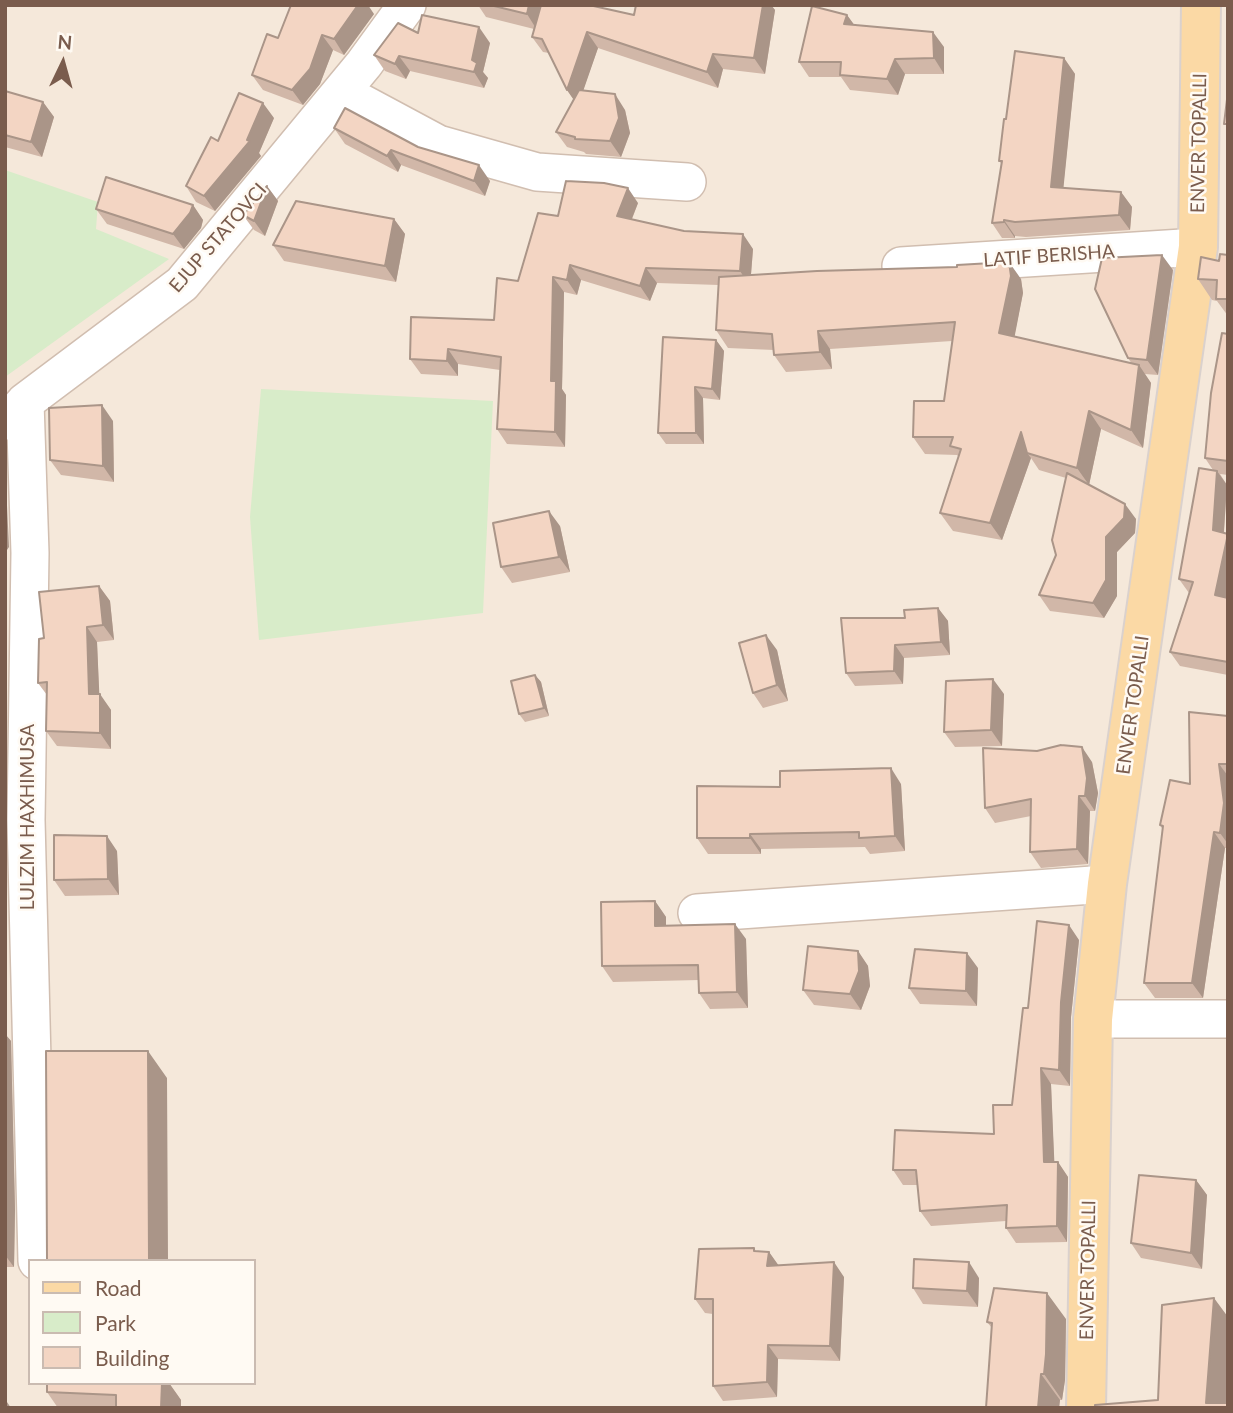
<!DOCTYPE html>
<html>
<head>
<meta charset="utf-8">
<style>
	body { margin:0 }
	#map { position:relative; width:1233px; height:1413px; overflow:hidden; background:#fdf6ec; font-family:Lato,sans-serif }
	canvas { display:block }
	.frame { position:absolute; inset:0; border:7px solid #7a5c4d; pointer-events:none }
	.legend { position:absolute; left:28px; top:1259px; width:228px; height:126px; box-sizing:border-box; background:#fffaf3; border:2px solid #cabbb1; margin:0; padding:9px 12px; list-style:none; font-size:21px; color:#7a5c4d }
	.legend li { display:flex; align-items:center; gap:14px; height:35px }
	.legend b { width:35px; border:2px solid #cabbb1 }
	.north { position:absolute; left:28px; top:28px; width:70px; height:70px; -webkit-text-stroke:5px #fffaf3; paint-order:stroke; rotate:5deg; font-size:19px; font-weight:700; line-height:28px; text-align:center; color:#7a5c4d }
	.north::after { content:''; display:block; margin:auto; width:24px; height:32px; background:#7a5c4d; clip-path:polygon(50% 0,100% 100%,50% 72%,0 100%) }
</style>
</head>
<body>
<div id="map">
<canvas width="1233" height="1413"></canvas>
<div class="frame"></div>
<ul class="legend">
<li><b style="height:9px;background:#fbd9a5"></b>Road</li>
<li><b style="height:19px;background:#d8ecc9"></b>Park</li>
<li><b style="height:19px;background:#f3d5c3"></b>Building</li>
</ul>
<div class="north">N</div>
</div>
<script>
const ctx = document.querySelector('canvas').getContext('2d');
ctx.lineJoin = 'round';
function fill(path, color) { ctx.fillStyle = color; ctx.fill(path, 'evenodd'); }
const shape = rows => new Path2D(rows.map(r => 'M' + r).join(''));
function stroke(path, color, width, dash) { ctx.strokeStyle = color; ctx.lineWidth = width; ctx.lineCap = dash ? 'butt' : 'round'; ctx.setLineDash(dash || []); ctx.stroke(path); }
function drawText(font, color, halo, rows, align = 'center') {
  ctx.font = font + ' Lato,sans-serif'; ctx.lineWidth = 5; ctx.setLineDash([]); ctx.textBaseline = 'middle'; ctx.strokeStyle = halo; ctx.fillStyle = color; for (const [text, x, y, turn = 0] of rows) {
    ctx.save(); ctx.translate(x, y); ctx.rotate((+turn || 0) * Math.PI / 180); ctx.textAlign = isNaN(turn) ? turn : align; if (halo) ctx.strokeText(text, 0, 0); ctx.fillText(text, 0, 0); ctx.restore();
  }
}
const residential = shape([
	[5,5,1228,5,1228,1408,5,1408],
	[30,1261,254,1261,254,1383,30,1383]
]);
const green = shape([
	[5,170,98,202,96,229,169,259,5,377],
	[261,389,493,401,483,613,259,640,250,517]
]);
const minor = shape([
	[341,92,438,144,537,172,687,182],
	[901,266,1198,247],
	[25,402,30,553,26,820,37,1261],
	[8,421,25,402,182,284,364,64,407,5],
	[697,913,1107,884],
	[1093,1019,1228,1019]
]);
const major = shape([
	[1086,1408,1093,1019,1107,884,1198,247,1201,5]
]);
const wall = shape([
	[478,5,589,5,634,15,636,5,771,5,775,10,765,74,723,69,718,88,598,48,583,90,625,110,630,133,621,157,586,154,584,152,567,147,556,132,574,100,567,90,549,53,543,52,532,37,534,29,486,17],
	[374,14,344,55,333,50,320,84,303,105,263,90,252,75,278,38],
	[847,15,854,25,944,47,944,74,905,74,898,95,850,90,841,77,809,77,799,62],
	[418,33,490,43,483,72,488,78,484,88,410,71,406,79,385,71,374,55],
	[1064,58,1075,74,1063,188,1121,192,1132,207,1130,230,1026,237,1015,236,1015,238,1002,238,992,223,1002,164,999,161,1006,119],
	[5,91,43,102,54,117,42,157,5,147],
	[274,118,259,153,261,156,215,211,196,202,186,186,218,141],
	[334,128,418,147,490,181,485,196,401,165,398,172,345,144],
	[267,186,278,201,265,236,254,230,243,215],
	[638,203,632,219,753,249,751,275,1021,279,1023,293,1014,337,1132,364,1128,358,1173,270,1158,375,1145,374,1151,383,1143,448,1101,429,1089,485,1136,519,1135,533,1117,552,1117,596,1104,618,1050,611,1039,595,1056,555,1066,478,1039,470,1031,458,1002,540,953,531,940,513,959,457,957,455,925,454,913,437,944,401,952,341,830,349,832,369,786,372,774,355,774,350,728,348,716,330,719,285,657,283,650,301,581,280,577,295,564,292,562,389,566,395,565,447,507,444,497,429,500,370,458,364,458,376,421,374,410,359,494,320,558,216],
	[193,205,203,220,201,228,184,249,107,224,96,209],
	[394,219,405,234,396,282,284,261,273,245],
	[1228,255,1228,316,1217,301,1212,300,1198,279],
	[1228,334,1228,475,1220,474,1227,485,1224,533,1228,534,1228,675,1180,666,1170,652,1189,593,1179,579,1213,470,1205,458],
	[716,340,724,351,720,400,703,398,704,444,666,444,658,433],
	[113,421,114,482,61,475,50,460],
	[560,526,570,572,512,583,501,567],
	[99,586,110,601,114,640,97,642,99,694,111,710,111,749,57,746,46,731,47,695,38,683,44,638],
	[938,608,948,621,950,655,904,658,903,684,855,686,846,673,905,618],
	[777,650,788,701,763,708,753,693],
	[535,675,541,682,549,716,525,722,519,714],
	[1004,694,1002,746,955,747,944,732],
	[1228,716,1228,848,1225,848,1203,998,1155,998,1144,983,1163,830,1160,825,1190,784],
	[1092,762,1098,793,1095,811,1090,811,1088,864,1041,868,1030,852,1031,816,995,823,985,808],
	[901,784,905,851,870,854,865,847,761,849,761,854,708,854,697,838,780,787],
	[117,851,119,895,65,896,54,880],
	[655,901,666,917,666,926,746,939,748,1008,710,1009,699,993,699,980,613,982,602,966],
	[1079,940,1071,1017,1070,1086,1051,1084,1054,1162,1058,1162,1068,1177,1067,1242,1016,1243,1006,1228,1006,1221,931,1226,920,1211,918,1185,903,1185,893,1170,994,1134,1012,1105,1028,1008],
	[858,951,868,966,870,986,861,1010,814,1005,803,990],
	[978,968,977,1006,920,1004,909,988],
	[5,1034,11,1041,15,1210,14,1267,5,1267],
	[1196,1180,1207,1195,1202,1269,1141,1258,1131,1243],
	[754,1248,756,1251,769,1252,778,1265,844,1277,840,1361,778,1359,777,1397,723,1401,713,1386,713,1314,705,1313,695,1299],
	[979,1278,978,1307,923,1304,913,1288],
	[1066,1319,1065,1380,1062,1400,1060,1400,1059,1408,986,1408,992,1328,987,1322],
	[47,1383,169,1383,181,1400,181,1408,58,1408,47,1392]
]);
const shadedWall = shape([
	[358,5,368,5,374,14,344,55,334,39],
	[529,5,543,5,537,30,527,14],
	[763,5,771,5,775,10,765,74,754,58],
	[847,15,858,30,844,24],
	[479,27,490,43,483,72,488,78,484,88,474,72,472,60],
	[587,32,598,48,578,106,567,90],
	[933,32,944,47,944,74,934,58],
	[322,35,333,50,320,84,303,105,292,90],
	[713,54,723,69,718,88,707,72],
	[399,56,410,71,406,79,395,64],
	[1064,58,1075,74,1062,202,1051,187],
	[895,59,905,74,898,95,887,79],
	[615,94,625,110,630,133,621,157,610,141],
	[43,102,54,117,42,157,31,142],
	[263,103,274,118,259,153,261,156,215,211,204,196,247,140],
	[391,150,401,165,398,172,387,156],
	[479,165,490,181,485,196,474,181],
	[267,186,278,201,265,236,254,221],
	[628,188,638,203,627,231,617,216],
	[1121,192,1132,207,1130,230,1119,215],
	[193,205,203,220,201,228,184,249,173,234],
	[394,219,405,234,396,282,385,266],
	[1004,220,1015,236,1015,238,1004,222],
	[743,234,753,249,750,286,740,271],
	[1162,255,1173,270,1158,375,1147,360],
	[1009,262,1021,279,1023,293,1012,350,999,333],
	[570,265,581,280,577,295,567,280],
	[646,268,657,283,650,301,640,286],
	[553,277,564,292,562,389,566,395,565,447,555,432,551,381],
	[818,331,830,349,832,369,820,352],
	[716,340,724,351,720,400,712,389],
	[448,349,458,364,458,376,447,361],
	[1139,365,1151,383,1143,448,1131,430],
	[695,387,703,398,704,444,696,433],
	[102,405,113,421,114,482,103,466],
	[1089,411,1101,429,1089,485,1077,468],
	[1021,432,1027,453,1031,458,1002,540,990,523],
	[5,464,9,547,5,553],
	[1217,471,1227,485,1223,544,1213,530],
	[1125,504,1136,519,1135,533,1117,552,1117,596,1104,618,1093,603,1106,537],
	[549,511,560,526,570,572,559,557],
	[1228,536,1228,598,1215,595],
	[99,586,110,601,114,640,103,625],
	[938,608,948,621,950,655,941,642],
	[87,627,97,642,100,709,89,694],
	[766,635,777,650,788,701,777,685],
	[895,645,904,658,903,684,894,671],
	[535,675,541,682,549,716,544,708],
	[993,679,1004,694,1002,746,991,730],
	[100,694,111,710,111,749,100,733],
	[1082,747,1092,762,1098,793,1095,811,1085,796],
	[1219,764,1228,776,1228,844,1220,833],
	[891,768,901,784,905,851,895,836],
	[1079,796,1090,811,1088,864,1077,849],
	[1214,832,1225,848,1203,998,1192,983],
	[750,834,761,849,761,854,750,838],
	[107,836,117,851,119,895,108,879],
	[655,901,666,917,666,941,655,926],
	[735,924,746,939,748,1008,737,992],
	[1069,925,1079,940,1071,1017,1070,1086,1059,1070,1061,1002],
	[858,951,868,966,870,986,861,1010,850,994],
	[967,953,978,968,977,1006,966,991],
	[5,1034,11,1041,15,1210,14,1267,5,1255],
	[148,1051,167,1078,168,1261,149,1261],
	[1041,1068,1051,1084,1055,1177,1044,1162],
	[1058,1162,1068,1177,1067,1242,1057,1226],
	[1196,1180,1207,1195,1202,1269,1191,1253],
	[769,1252,779,1266,767,1266],
	[834,1262,844,1277,840,1361,830,1346],
	[969,1262,979,1278,978,1307,967,1291],
	[1047,1293,1066,1319,1065,1380,1062,1400,1044,1374],
	[1214,1298,1228,1317,1228,1387,1226,1408,1206,1403],
	[768,1345,778,1359,777,1397,767,1382],
	[1041,1374,1060,1400,1059,1408,1038,1408],
	[157,1383,169,1383,181,1400,181,1408,161,1408],
	[5,1399,11,1408,5,1408]
]);
const building = shape([
	[291,5,358,5,334,39,322,35,310,69,292,90,252,75,267,34,278,38,291,5],
	[490,5,529,5,527,14,490,5],
	[541,5,589,5,634,15,636,5,763,5,754,58,713,54,707,72,587,32,567,90,542,39,532,37,541,5],
	[812,6,847,15,844,24,933,32,934,58,895,59,887,79,840,75,841,62,799,62,812,6],
	[422,15,479,27,472,60,477,63,474,72,399,56,395,64,374,55,398,23,418,33,422,15],
	[1015,51,1064,58,1051,187,1121,192,1119,215,1015,222,1004,220,1004,222,992,223,1002,161,999,161,1004,119,1006,119,1015,51],
	[579,90,615,94,619,118,610,141,575,139,575,137,556,132,579,90],
	[5,91,43,102,31,142,5,135,5,91],
	[1228,91,1228,124,1224,124,1228,91],
	[239,93,263,103,247,140,250,141,204,196,186,186,211,137,218,141,239,93],
	[345,108,418,147,479,165,474,181,391,150,387,156,334,128,345,108],
	[106,177,193,205,190,213,173,234,96,209,106,177],
	[566,181,604,183,628,188,617,216,684,231,743,234,740,271,646,268,640,286,570,265,567,280,553,277,551,381,556,381,555,432,497,429,501,357,448,349,447,361,410,359,411,317,494,320,497,278,518,281,538,213,558,216,566,181],
	[267,186,254,221,243,215,267,186],
	[296,201,394,219,385,266,273,245,296,201],
	[1220,254,1228,255,1228,299,1216,299,1217,280,1198,279,1201,257,1219,261,1220,254],
	[1162,255,1147,360,1128,358,1095,289,1102,258,1162,255],
	[1009,262,1011,276,999,333,1139,365,1131,430,1089,411,1077,468,1027,453,1021,432,990,523,940,513,961,449,950,446,953,437,913,437,914,401,944,401,955,322,818,331,820,352,774,355,772,334,716,330,719,277,817,271,957,267,957,265,1009,262],
	[1222,333,1228,334,1228,461,1205,458,1211,393,1222,333],
	[663,337,716,340,712,389,695,387,696,433,658,433,663,337],
	[102,405,103,466,50,460,49,408,102,405],
	[1199,468,1217,471,1213,530,1228,534,1215,595,1228,598,1228,662,1170,652,1193,582,1179,579,1199,468],
	[1067,473,1125,504,1124,518,1106,537,1106,580,1093,603,1039,595,1056,555,1052,540,1067,473],
	[549,511,559,557,501,567,493,523,549,511],
	[99,586,103,625,87,627,89,694,100,694,100,733,46,731,47,682,38,683,39,639,44,638,39,592,99,586],
	[938,608,941,642,895,645,894,671,846,673,841,618,905,618,904,610,938,608],
	[766,635,777,685,753,693,739,643,766,635],
	[535,675,544,708,519,714,511,681,535,675],
	[993,679,991,730,944,732,946,681,993,679],
	[1189,712,1228,716,1228,764,1219,764,1224,803,1220,833,1214,832,1192,983,1144,983,1163,826,1160,825,1170,780,1190,784,1189,712],
	[1061,745,1082,747,1087,778,1085,796,1079,796,1077,849,1030,852,1031,799,985,808,983,748,1037,751,1061,745],
	[891,768,895,836,859,838,859,832,750,834,750,838,697,838,697,786,780,787,780,771,891,768],
	[54,835,107,836,108,879,54,880,54,835],
	[655,901,655,926,735,924,737,992,699,993,698,965,602,966,601,902,655,901],
	[1037,921,1069,925,1061,1002,1059,1070,1041,1068,1044,1162,1058,1162,1057,1226,1006,1228,1007,1205,920,1211,916,1170,893,1170,895,1130,994,1134,993,1105,1012,1105,1023,1008,1028,1008,1037,921],
	[808,946,858,951,859,971,850,994,803,990,808,946],
	[915,949,967,953,966,991,909,988,915,949],
	[46,1051,148,1051,149,1261,47,1261,46,1051],
	[1139,1175,1196,1180,1191,1253,1131,1243,1139,1175],
	[754,1248,754,1251,769,1252,767,1266,834,1262,830,1346,768,1345,767,1382,713,1386,713,1299,695,1299,699,1249,754,1248],
	[914,1259,969,1262,967,1291,913,1288,914,1259],
	[994,1288,1047,1293,1046,1354,1044,1374,1041,1374,1038,1408,986,1408,992,1323,987,1322,994,1288],
	[1214,1298,1206,1403,1228,1403,1228,1408,1095,1408,1095,1405,1158,1400,1162,1305,1214,1298],
	[47,1383,162,1383,161,1408,116,1408,116,1395,47,1392,47,1383]
]);
const streetNames = [
	["ENVER TOPALLI",1199,143,-89],
	["EJUP STATOVCI",218,238,-49],
	["LATIF BERISHA",1049,256,-4],
	["ENVER TOPALLI",1133,705,-82],
	["LULZIM HAXHIMUSA",28,817,-90],
	["ENVER TOPALLI",1088,1270,-89]
];
fill(residential, '#f5e8da');
fill(green, '#d8ecc9');
stroke(minor, '#d1beb0', 40);
stroke(major, '#dad1cd', 42);
stroke(minor, '#fff', 37);
stroke(major, '#fbd9a5', 38);
fill(wall, '#d1b7a8');
fill(shadedWall, '#aa9588');
fill(building, '#f3d5c3');
stroke(building, '#aa9588', 2);
drawText('19px', '#7a5c4d', '#fffaf3', streetNames);
</script>
</body>
</html>
